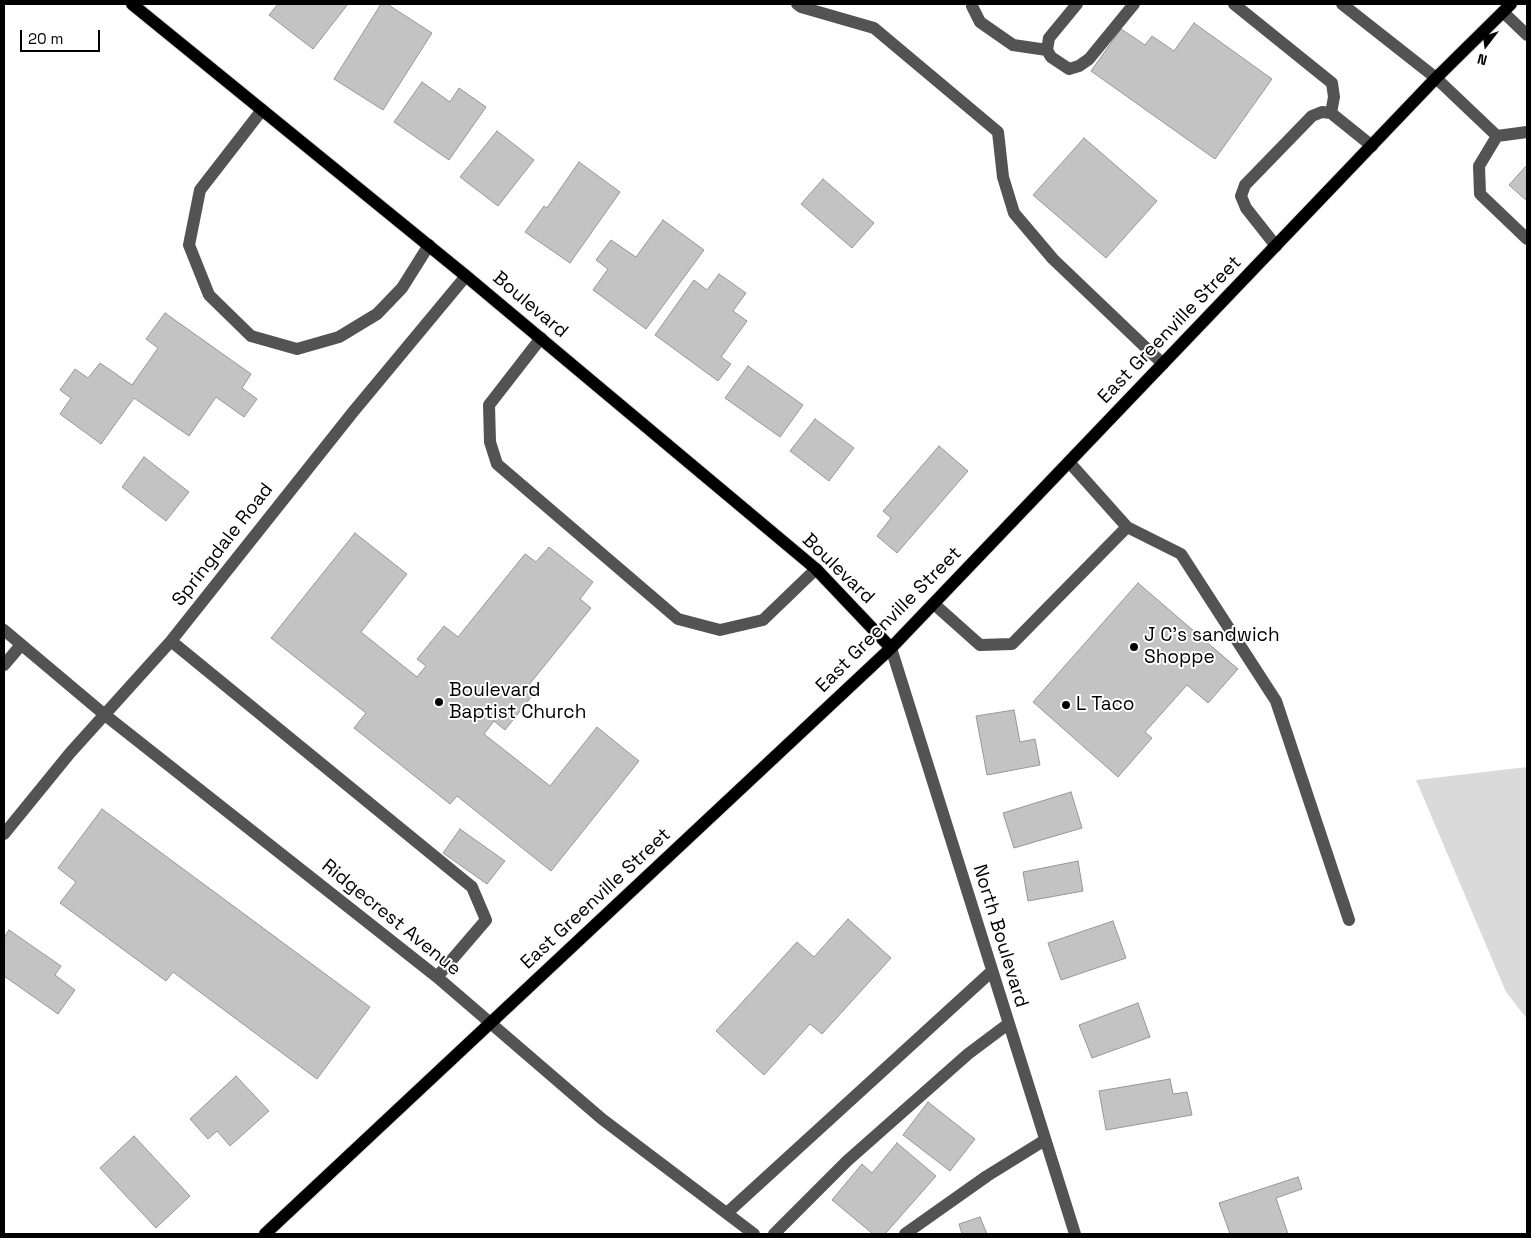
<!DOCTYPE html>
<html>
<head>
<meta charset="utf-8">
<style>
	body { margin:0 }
	#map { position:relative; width:1531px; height:1238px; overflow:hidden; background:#fff; font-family:"Space Grotesk",sans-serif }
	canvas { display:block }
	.frame { position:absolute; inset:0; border:5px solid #000; pointer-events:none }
	.north { position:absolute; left:1461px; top:20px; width:50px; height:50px; -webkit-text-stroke:4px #fff; paint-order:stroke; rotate:195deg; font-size:14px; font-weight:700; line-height:20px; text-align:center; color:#000 }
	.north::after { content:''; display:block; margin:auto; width:18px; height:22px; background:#000; clip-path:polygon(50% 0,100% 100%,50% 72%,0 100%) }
	.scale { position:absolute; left:20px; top:30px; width:80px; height:22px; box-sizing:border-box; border:2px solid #000; border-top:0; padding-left:6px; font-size:15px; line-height:18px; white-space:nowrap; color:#000; -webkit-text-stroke:4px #fff; paint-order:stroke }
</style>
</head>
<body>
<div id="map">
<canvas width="1531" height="1238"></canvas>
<div class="frame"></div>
<div class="north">N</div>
<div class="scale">20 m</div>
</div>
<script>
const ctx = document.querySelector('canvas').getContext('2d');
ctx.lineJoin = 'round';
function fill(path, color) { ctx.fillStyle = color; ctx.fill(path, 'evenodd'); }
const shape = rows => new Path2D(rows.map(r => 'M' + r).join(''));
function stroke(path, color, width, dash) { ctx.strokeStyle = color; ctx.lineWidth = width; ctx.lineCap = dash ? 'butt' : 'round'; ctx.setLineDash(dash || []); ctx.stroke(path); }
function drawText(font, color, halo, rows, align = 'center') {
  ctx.font = font + ' "Space Grotesk",sans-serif'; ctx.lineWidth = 4; ctx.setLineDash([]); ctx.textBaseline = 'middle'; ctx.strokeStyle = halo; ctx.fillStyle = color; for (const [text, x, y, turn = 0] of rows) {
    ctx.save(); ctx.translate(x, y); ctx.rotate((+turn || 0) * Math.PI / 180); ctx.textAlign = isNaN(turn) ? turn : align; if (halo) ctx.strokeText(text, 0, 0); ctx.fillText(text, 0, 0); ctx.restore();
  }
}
const green = shape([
	[1527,767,1527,1019,1506,992,1416,780]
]);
const building = shape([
	[278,4,348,4,313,49,269,15,278,4],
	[381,4,387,4,432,33,383,110,334,79,381,4],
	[1194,23,1272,79,1215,159,1091,71,1121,29,1145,45,1152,36,1174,51,1194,23],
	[422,82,450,102,459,88,486,107,449,160,394,122,422,82],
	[497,131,534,160,498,206,460,177,497,131],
	[1084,138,1157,201,1106,258,1033,195,1084,138],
	[579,162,620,192,570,263,525,232,544,206,547,208,579,162],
	[1527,165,1527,201,1509,185,1527,165],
	[823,179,874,223,852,248,801,204,823,179],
	[663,220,704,250,646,329,593,290,608,269,596,260,611,240,636,257,663,220],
	[719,274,746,293,733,311,747,321,721,357,731,364,718,381,655,335,694,280,707,290,719,274],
	[165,313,251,374,242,388,257,399,244,417,216,397,189,436,134,398,101,444,60,414,71,398,60,390,75,369,88,378,100,363,132,385,158,348,146,339,165,313],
	[748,366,803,405,780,437,725,398,748,366],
	[815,419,854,448,829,481,790,451,815,419],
	[939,446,968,471,897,553,877,536,891,518,883,511,939,446],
	[144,457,189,492,166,521,122,487,144,457],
	[355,533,407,574,361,632,417,677,426,666,417,659,444,626,458,637,525,554,536,562,549,547,593,582,580,599,591,608,528,686,535,692,505,730,494,721,484,734,550,786,597,727,639,761,551,871,457,796,450,804,354,728,366,713,271,638,355,533],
	[1138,583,1238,669,1208,703,1187,685,1145,732,1152,738,1118,777,1033,702,1138,583],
	[1014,710,1020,742,1035,739,1040,765,987,775,976,716,1014,710],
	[1071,792,1082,828,1014,848,1003,813,1071,792],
	[102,809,370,1007,317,1079,173,972,166,981,60,903,76,882,58,868,102,809],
	[460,829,505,861,487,884,443,853,460,829],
	[1078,861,1083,891,1028,901,1023,872,1078,861],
	[848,919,891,958,822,1034,810,1024,764,1075,716,1031,797,942,814,957,848,919],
	[1113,921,1126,958,1061,980,1048,943,1113,921],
	[9,930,61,966,55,975,75,990,58,1014,4,976,4,938,9,930],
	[1138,1003,1150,1037,1092,1058,1079,1025,1138,1003],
	[236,1076,269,1111,230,1146,217,1131,208,1139,190,1119,236,1076],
	[1170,1079,1173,1094,1187,1092,1192,1115,1106,1130,1099,1091,1170,1079],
	[928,1102,975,1139,950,1171,903,1135,928,1102],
	[134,1136,190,1196,156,1228,100,1168,134,1136],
	[897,1143,936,1176,885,1234,873,1234,832,1200,862,1164,872,1173,897,1143],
	[1298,1177,1302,1189,1276,1198,1288,1234,1230,1234,1219,1203,1298,1177],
	[980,1217,987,1234,962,1234,959,1224,980,1217]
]);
const minor = shape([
	[797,4,801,7,874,28,998,132,1003,177,1014,213,1053,259,1163,364],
	[1077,4,1049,38,1047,50,1051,57,1069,69,1079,66,1089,59,1134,4],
	[1234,4,1332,83,1334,97,1331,113],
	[1342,4,1436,78,1497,136],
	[972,6,980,22,1013,45,1047,50],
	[1503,12,1527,35],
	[262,110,200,190,189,245,209,295,251,336,297,349,339,337,377,314,402,288,429,245],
	[1497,136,1479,166,1480,194,1527,239],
	[1497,136,1527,132],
	[1276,246,1246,208,1241,196,1245,185,1312,116,1322,112,1331,113,1372,146],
	[541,338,489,405,490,442,497,464,678,619,720,630,763,620,816,569],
	[1069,462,1127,527,1181,554,1276,701,1349,920],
	[934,604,980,645,1012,644,1127,527],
	[4,630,105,715,437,977,602,1119,754,1234],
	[171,641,472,887,486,920,437,977],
	[891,648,1075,1234],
	[4,665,21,645],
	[4,834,70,753,171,641,353,412,466,276],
	[727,1213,991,972],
	[774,1234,847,1161,968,1054,1008,1024],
	[905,1234,987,1176,1045,1140]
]);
const major = shape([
	[132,4,466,276,816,569,891,648],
	[265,1234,891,648,1436,78,1511,4]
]);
const markers = [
	[1134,647,5,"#000"],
	[439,702,5,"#000"],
	[1066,705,5,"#000"]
];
const streetNames = [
	["Boulevard",530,305,40],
	["East Greenville Street",1170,330,-46],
	["Springdale Road",223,545,-52],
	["Boulevard",838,569,44],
	["East Greenville Street",889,620,-45],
	["East Greenville Street",596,899,-43],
	["Ridgecrest Avenue",391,918,39],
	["North Boulevard",1000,936,73]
];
const poiNames = [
	["J C's sandwich",1144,636],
	["Shoppe",1144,658],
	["Boulevard",449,691],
	["Baptist Church",449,713],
	["L Taco",1076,705]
];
fill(green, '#dadada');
fill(building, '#c3c3c3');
stroke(building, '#979797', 1);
stroke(major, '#dbdbdb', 14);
stroke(minor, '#535353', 12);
stroke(major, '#000', 12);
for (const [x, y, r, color] of markers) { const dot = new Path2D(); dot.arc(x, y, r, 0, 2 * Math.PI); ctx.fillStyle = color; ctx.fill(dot); stroke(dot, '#fff', 2); }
drawText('19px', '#000', '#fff', streetNames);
drawText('19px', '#000', '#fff', poiNames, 'left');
</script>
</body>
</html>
